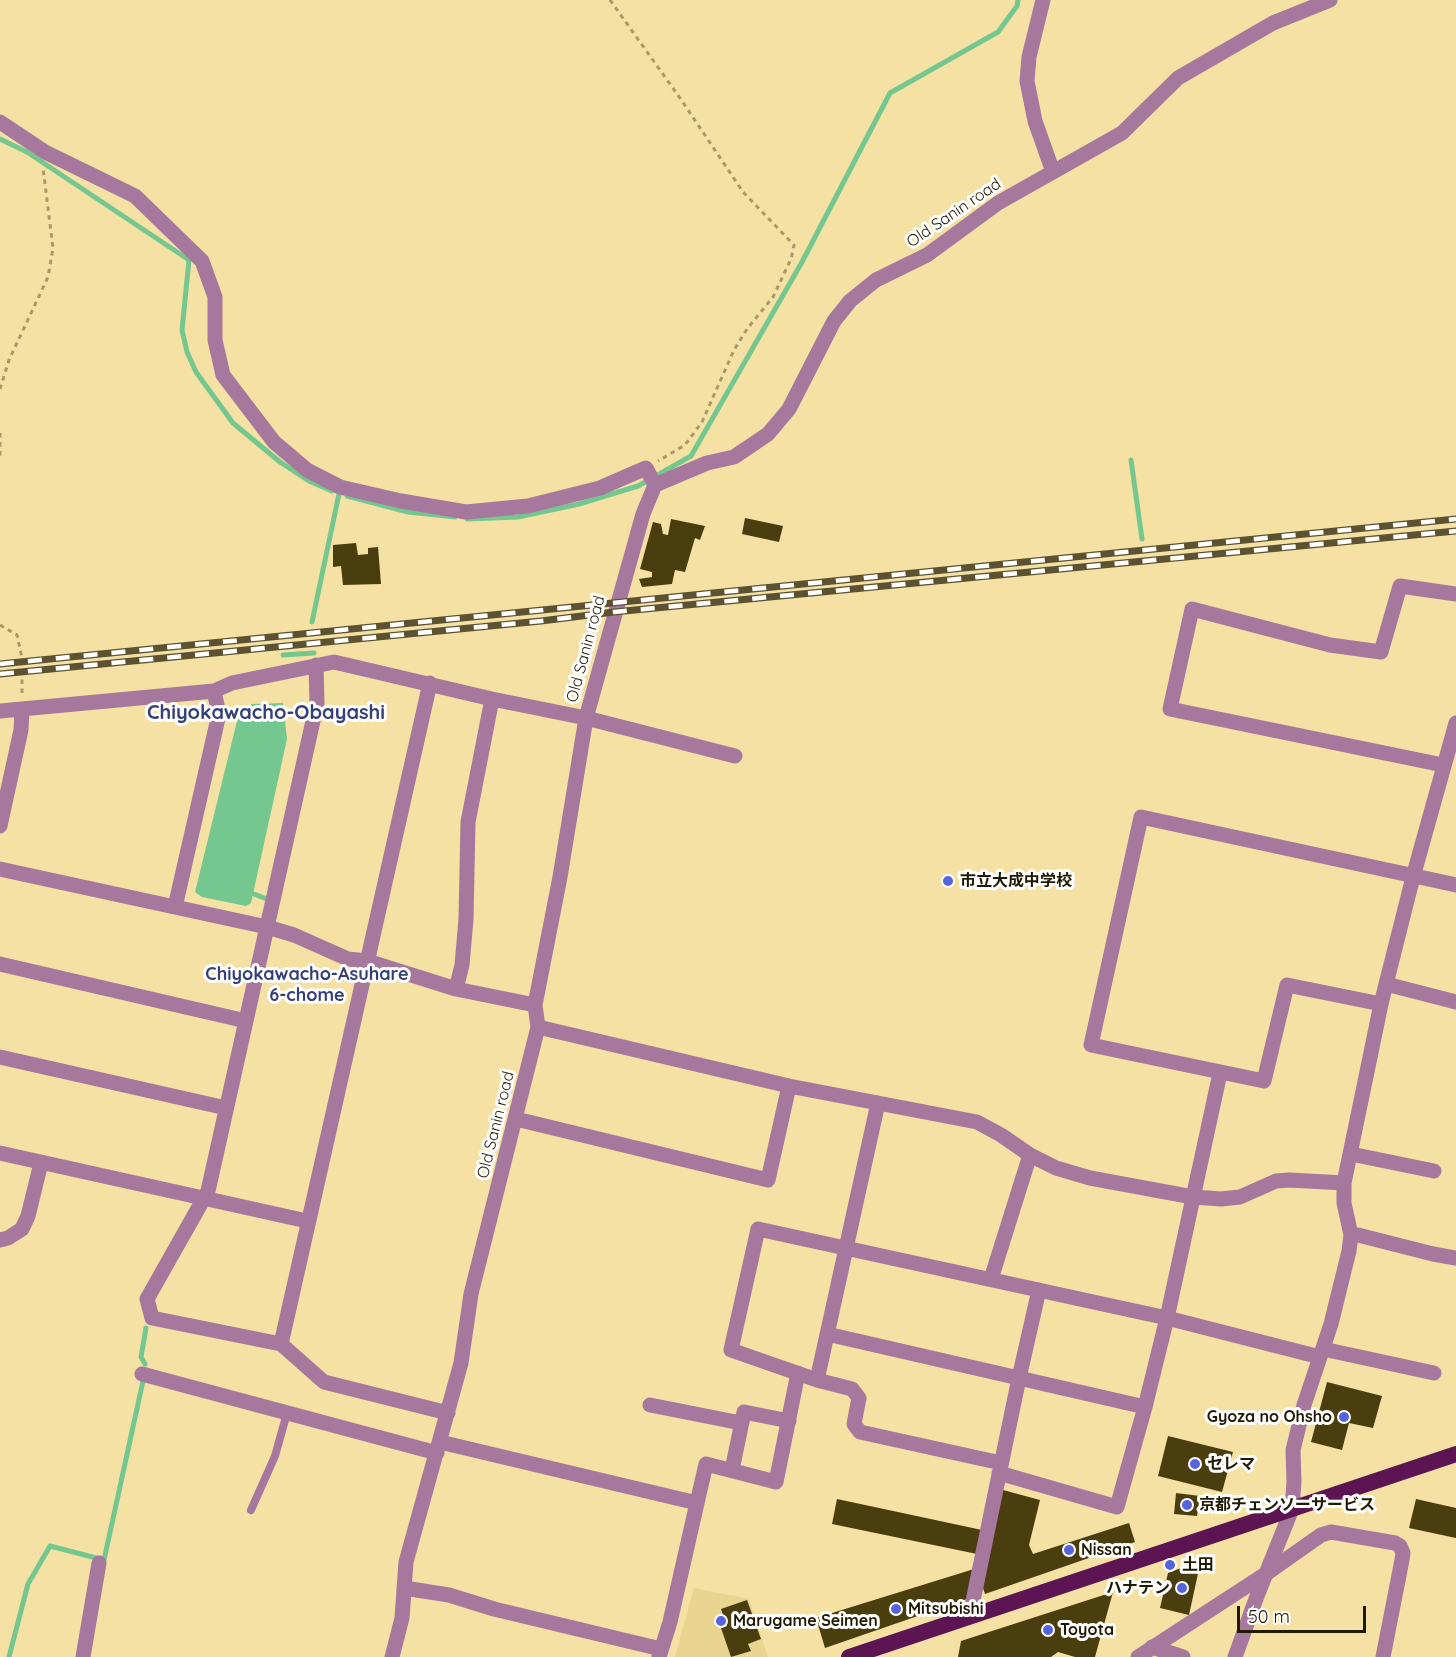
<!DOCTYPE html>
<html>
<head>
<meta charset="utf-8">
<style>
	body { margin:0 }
	#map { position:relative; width:1456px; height:1657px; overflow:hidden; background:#f4e1a3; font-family:Quicksand,sans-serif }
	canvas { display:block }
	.scale { position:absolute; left:1237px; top:1606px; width:129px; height:27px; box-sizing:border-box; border:3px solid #211a03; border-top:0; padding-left:8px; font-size:18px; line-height:21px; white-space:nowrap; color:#211a03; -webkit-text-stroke:4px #fff; paint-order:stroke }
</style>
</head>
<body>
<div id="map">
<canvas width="1456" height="1657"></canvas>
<div class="scale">50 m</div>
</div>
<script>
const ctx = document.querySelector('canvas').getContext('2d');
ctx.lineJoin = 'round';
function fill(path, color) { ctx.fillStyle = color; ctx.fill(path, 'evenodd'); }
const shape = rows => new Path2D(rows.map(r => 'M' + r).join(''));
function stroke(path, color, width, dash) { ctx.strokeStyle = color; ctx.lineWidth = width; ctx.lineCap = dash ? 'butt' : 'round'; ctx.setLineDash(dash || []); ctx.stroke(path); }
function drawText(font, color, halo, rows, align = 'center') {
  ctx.font = font + ' Quicksand,"Noto Sans JP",sans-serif'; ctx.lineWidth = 6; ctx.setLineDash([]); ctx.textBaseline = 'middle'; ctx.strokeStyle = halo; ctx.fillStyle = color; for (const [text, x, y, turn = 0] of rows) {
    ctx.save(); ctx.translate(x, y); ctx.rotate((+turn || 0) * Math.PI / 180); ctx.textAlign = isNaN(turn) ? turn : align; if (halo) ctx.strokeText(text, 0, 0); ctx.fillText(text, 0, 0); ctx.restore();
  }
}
const built = shape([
	[694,1588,749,1599,768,1657,675,1657]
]);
const water = shape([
	[283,703,287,739,251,903,246,906,202,897,195,892,238,717,244,709,252,704]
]);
const stream = shape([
	[0,139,27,152,189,260,182,330,187,352,196,372,233,423,280,462,309,481,332,491],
	[1131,460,1142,539],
	[347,496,408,512,455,517],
	[467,519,518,517,579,504,638,486,691,456,802,262,890,93,998,32,1017,6,1018,0],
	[312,622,339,494],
	[283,655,314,653],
	[246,891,267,899],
	[145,1364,141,1357,146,1328],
	[9,1657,28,1584,50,1546,104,1560,143,1381]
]);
const building = shape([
	[745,518,783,526,779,542,742,534],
	[671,519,705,526,700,540,695,538,685,572,675,570,672,584,642,587,639,579,652,577,652,572,640,569,653,522,661,524,663,534,668,535],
	[356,543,358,555,368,554,368,548,378,547,381,584,343,585,341,566,333,567,333,545],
	[1327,1382,1382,1396,1373,1428,1349,1423,1342,1450,1311,1442],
	[1168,1436,1233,1452,1222,1492,1158,1476],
	[1003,1490,1040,1500,1029,1545,1033,1554,1129,1523,1135,1542,985,1594,982,1585],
	[1176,1493,1200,1496,1197,1516,1174,1514],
	[837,1499,982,1530,977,1554,832,1524],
	[1416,1499,1456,1508,1456,1538,1409,1528],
	[1186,1566,1199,1569,1189,1615,1160,1608,1168,1573],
	[974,1569,967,1599,825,1648,816,1618],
	[1113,1592,1095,1657,1075,1657,1058,1652,1051,1657,958,1657,961,1641],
	[747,1600,761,1639,748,1644,751,1651,731,1657,721,1628,727,1626,721,1609]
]);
const path = shape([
	[610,0,680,98,743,192,794,245,791,259,773,297,747,329,734,350,702,422,685,445,658,461],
	[0,389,9,360,48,277,53,248,43,168],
	[0,433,0,457],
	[0,625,17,635,22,658],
	[22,693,22,674]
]);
const service = shape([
	[251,1510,275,1456,287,1413]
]);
const minor = shape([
	[1043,0,1029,57,1027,81,1035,121,1053,172],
	[0,122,45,152,135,196,202,261,215,297,215,340,223,375,274,442,307,470,340,487,401,501,466,512,528,506,600,488,646,468,655,485],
	[316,665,317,703,208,1191,147,1299,152,1318,281,1344,324,1382,448,1413],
	[0,711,214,691,232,683,334,662,492,699,586,718,735,756],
	[1443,765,1170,709,1192,609,1330,645,1381,652,1400,586,1456,594],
	[0,826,21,730,22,710],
	[0,869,267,927,294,935,348,959,367,961,456,989,535,1005],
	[175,907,219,714,214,691],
	[0,964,246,1021],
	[1386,984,1456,1002],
	[456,989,462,965,466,919,468,822,492,699],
	[1381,1004,1287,985,1264,1081,1091,1045,1141,817,1456,885],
	[538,1027,789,1086,977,1122,1001,1135,1030,1155,1056,1168,1090,1178,1193,1197,1221,1199,1240,1197,1276,1181,1289,1180,1344,1183],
	[0,1057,226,1108],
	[516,1119,768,1180,789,1086],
	[0,1153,307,1221],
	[1351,1154,1434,1171],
	[1351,1235,1358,1235,1433,1254,1456,1258],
	[0,1240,8,1238,22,1229,28,1216,41,1163],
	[991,1279,1030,1155],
	[827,1334,1145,1407],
	[281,1344,430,683],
	[1323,1349,1434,1373],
	[142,1374,437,1453],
	[817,1380,878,1103],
	[650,1405,741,1423],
	[440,1442,697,1503,670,1622,659,1657],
	[1001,1463,860,1432,854,1424,859,1398,852,1389,817,1380,731,1350,758,1229,1167,1318,1320,1357],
	[732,1470,744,1412,789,1421],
	[999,1473,1117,1507,1145,1407,1167,1318,1220,1073],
	[697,1503,706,1464,776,1482,798,1373],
	[1292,1509,1294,1482,1293,1450,1304,1405,1331,1324,1349,1251,1351,1235,1344,1203,1344,1183,1381,1004,1413,877,1456,723],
	[1267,1573,1321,1535,1331,1532,1395,1543,1400,1546,1403,1553,1402,1560,1383,1657],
	[404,1588,449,1595,494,1609,661,1649],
	[976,1615,973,1601,1019,1378,1039,1290],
	[83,1657,99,1563],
	[392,1657,402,1618,406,1562,461,1363,471,1294,538,1027,535,1005,560,877,586,718,643,514,655,485,707,463,734,457,768,434,789,409,834,321,850,301,876,280,927,255,998,203,1122,133,1178,78,1273,23,1330,0]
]);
const tertiary = shape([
	[1152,1647,1183,1657],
	[1138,1657,1267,1573],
	[1235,1657,1257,1596,1292,1509]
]);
const trunk = shape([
	[849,1657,1456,1454]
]);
const rail = shape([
	[0,664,1456,519],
	[0,674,541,621,614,612,1456,531]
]);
const markers = [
	[948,881,6,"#5564db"],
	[1344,1417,6,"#5564db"],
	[1195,1464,6,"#5564db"],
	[1187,1505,6,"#5564db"],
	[1069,1550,6,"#5564db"],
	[1170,1565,6,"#5564db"],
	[1182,1588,6,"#5564db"],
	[896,1609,6,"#5564db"],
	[721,1621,6,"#5564db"],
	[1048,1630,6,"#5564db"]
];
const streetNames = [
	["Old Sanin road",954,213,-34],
	["Old Sanin road",586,649,-75],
	["Old Sanin road",496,1125,-76]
];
const poiNames = [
	["市立大成中学校",960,881],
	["Gyoza no Ohsho",1332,1417,"right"],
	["セレマ",1207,1464],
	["京都チェンソーサービス",1199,1505],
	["Nissan",1081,1550],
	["土田",1182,1565],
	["ハナテン",1170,1588,"right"],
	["Mitsubishi",908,1609],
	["Marugame Seimen",733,1621],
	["Toyota",1060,1630]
];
const neighbourhoodNames = [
	["Chiyokawacho-Asuhare",307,975],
	["6-chome",307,996]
];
const quarterNames = [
	["Chiyokawacho-Obayashi",266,713]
];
fill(built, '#e9d58f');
fill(water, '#75c790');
stroke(stream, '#75c790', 5);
fill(building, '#4a3e0f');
stroke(path, '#a89a6a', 3, [4.5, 4.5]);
stroke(service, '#a7789e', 8);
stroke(minor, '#a7789e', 15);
stroke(tertiary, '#a7789e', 15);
stroke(trunk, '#5c1452', 16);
stroke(rail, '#5c5130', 7);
stroke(rail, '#fff', 4.5, [14]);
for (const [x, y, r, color] of markers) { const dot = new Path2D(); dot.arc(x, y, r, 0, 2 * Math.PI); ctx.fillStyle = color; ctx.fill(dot); stroke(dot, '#fff', 2); }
drawText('16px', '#211a03', '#fff', streetNames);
drawText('bold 16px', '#211a03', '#fff', poiNames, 'left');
drawText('bold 18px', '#353f7a', '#fff', neighbourhoodNames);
drawText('bold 20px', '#353f7a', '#fff', quarterNames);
</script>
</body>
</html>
